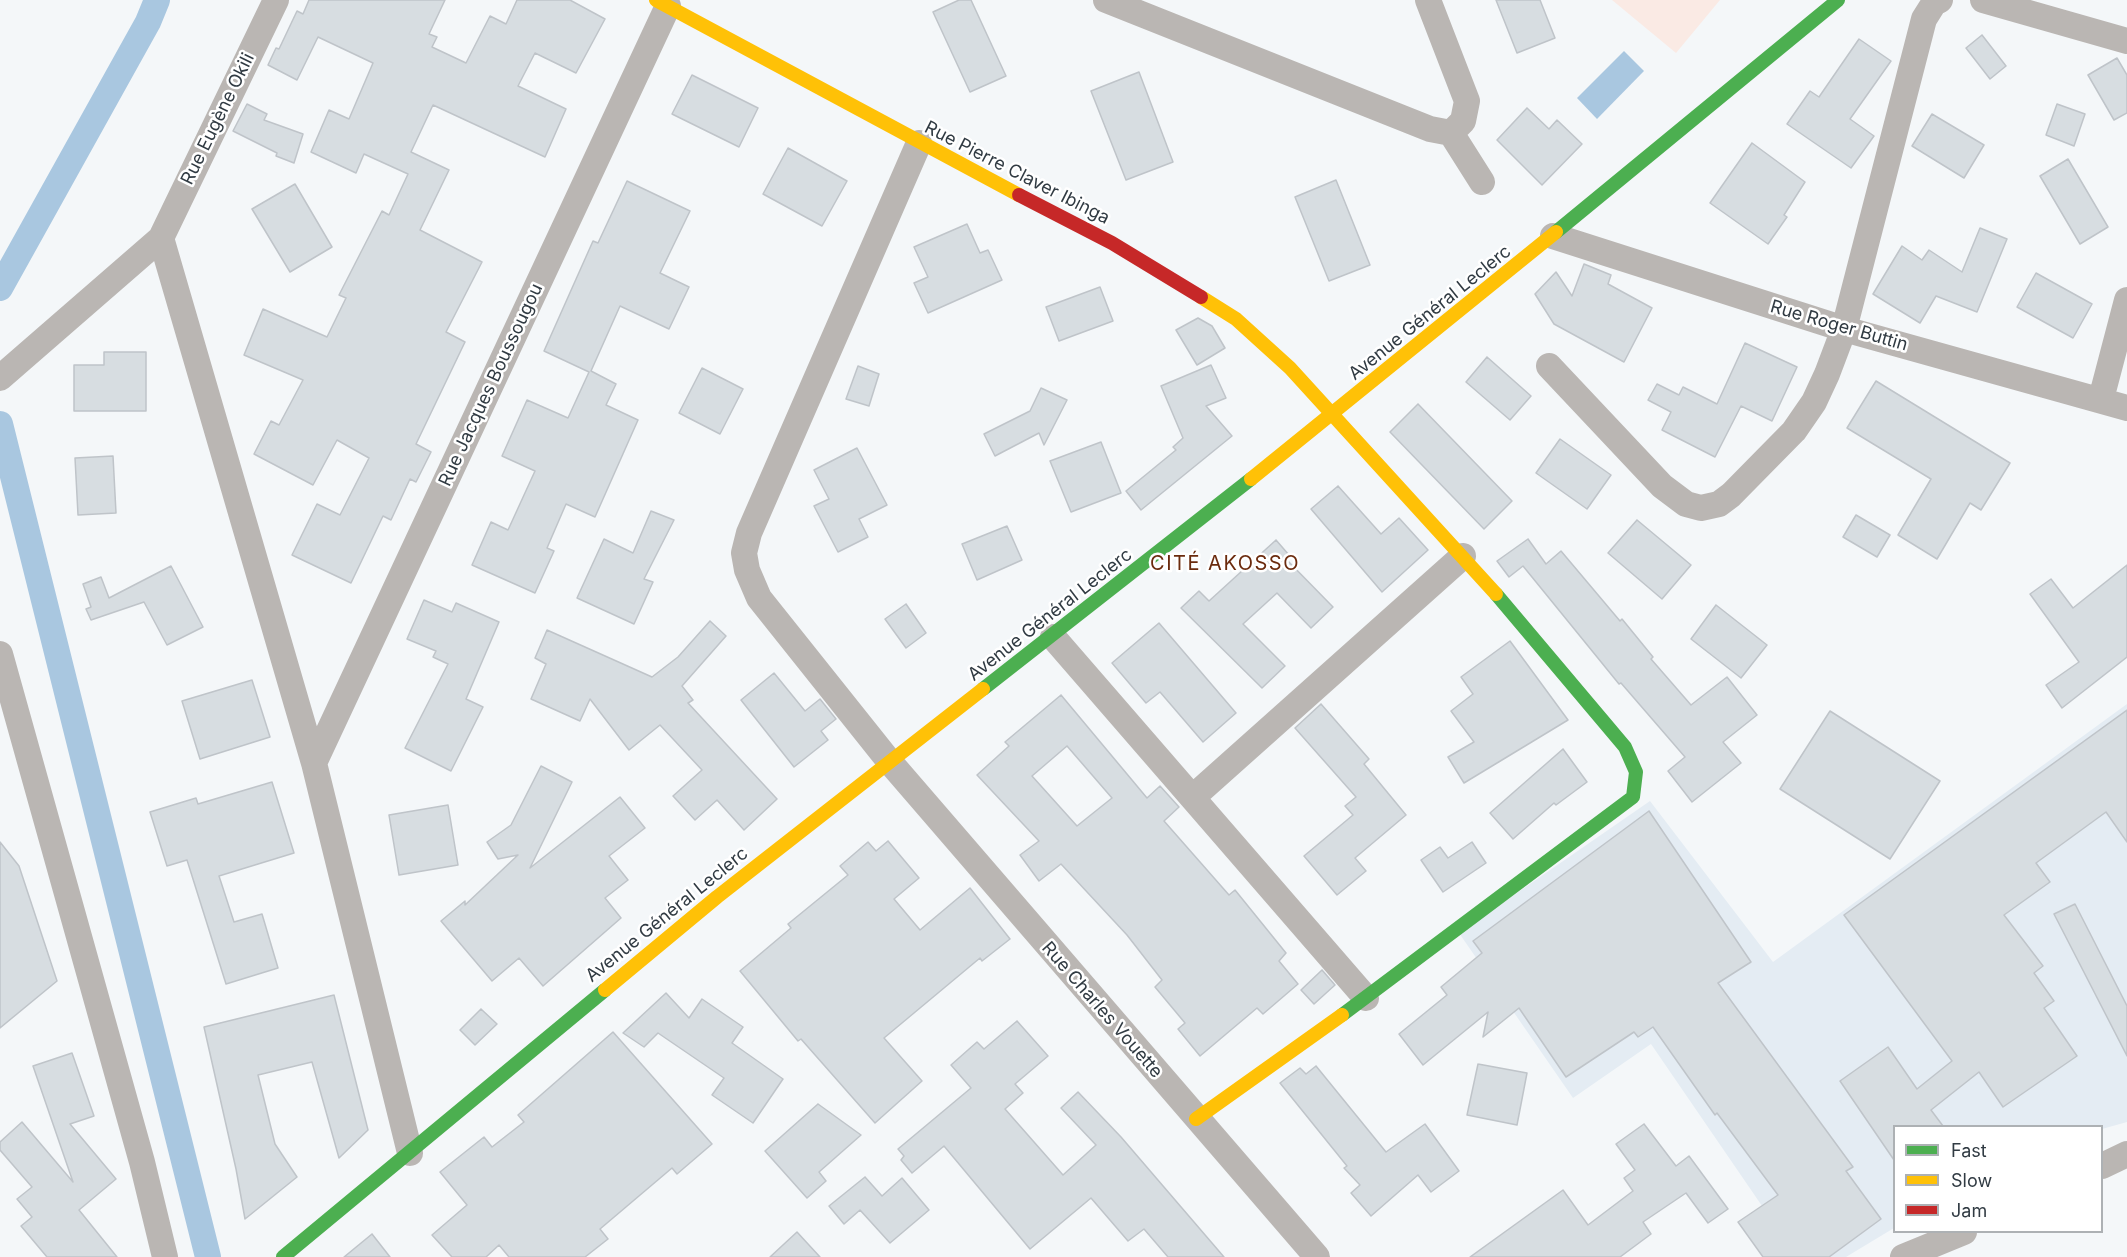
<!DOCTYPE html>
<html>
<head>
<meta charset="utf-8">
<style>
	body { margin:0 }
	#map { position:relative; width:2127px; height:1257px; overflow:hidden; background:#f4f7f9; font-family:Inter,sans-serif }
	canvas { display:block }
	.legend { position:absolute; left:1893px; top:1125px; width:210px; height:108px; box-sizing:border-box; background:#fff; border:2px solid #adb1b4; margin:0; padding:8px 10px; list-style:none; font-size:18px; color:#313b43 }
	.legend li { display:flex; align-items:center; gap:12px; height:30px }
	.legend b { width:30px; border:2px solid #adb1b4 }
</style>
</head>
<body>
<div id="map">
<canvas width="2127" height="1257"></canvas>
<ul class="legend">
<li><b style="height:8px;background:#4caf50"></b>Fast</li>
<li><b style="height:8px;background:#ffc107"></b>Slow</li>
<li><b style="height:8px;background:#c62828"></b>Jam</li>
</ul>
</div>
<script>
const ctx = document.querySelector('canvas').getContext('2d');
ctx.lineJoin = 'round';
function fill(path, color) { ctx.fillStyle = color; ctx.fill(path, 'evenodd'); }
const shape = rows => new Path2D(rows.map(r => 'M' + r).join(''));
function stroke(path, color, width, dash) { ctx.strokeStyle = color; ctx.lineWidth = width; ctx.lineCap = dash ? 'butt' : 'round'; ctx.setLineDash(dash || []); ctx.stroke(path); }
function drawText(font, color, halo, rows, align = 'center') {
  ctx.font = font + ' Inter,sans-serif'; ctx.lineWidth = 5; ctx.setLineDash([]); ctx.textBaseline = 'middle'; ctx.strokeStyle = halo; ctx.fillStyle = color; for (const [text, x, y, turn = 0] of rows) {
    ctx.save(); ctx.translate(x, y); ctx.rotate((+turn || 0) * Math.PI / 180); ctx.textAlign = isNaN(turn) ? turn : align; if (halo) ctx.strokeText(text, 0, 0); ctx.fillText(text, 0, 0); ctx.restore();
  }
}
const built = shape([
	[2127,704,2127,1122,2102,1129,2102,1126,1894,1126,1894,1228,1846,1257,1797,1257,1651,1044,1573,1098,1459,933,1650,801,1773,962]
]);
const green = shape([
	[1612,0,1720,0,1676,53]
]);
const water = shape([
	[1624,51,1644,71,1597,119,1577,98]
]);
const canal = shape([
	[0,288,148,22,157,0],
	[0,424,208,1257]
]);
const building = shape([
	[309,0,445,0,429,34,437,37,432,47,466,63,490,16,506,24,517,0,570,0,605,19,576,73,535,53,518,86,566,109,545,157,433,105,411,152,449,170,420,230,482,262,446,332,465,342,416,444,431,452,416,482,410,479,391,520,383,516,351,583,292,555,317,504,340,515,369,458,337,440,313,485,254,454,271,421,279,425,303,380,244,355,263,309,327,337,346,298,339,295,382,211,389,215,408,174,364,154,356,173,311,152,329,110,349,119,373,63,318,37,297,80,268,65,276,48,279,49,297,11,303,14,309,0],
	[959,0,971,0,1006,76,970,92,933,12,959,0],
	[1496,0,1540,0,1555,38,1517,53,1496,0],
	[1982,35,2006,66,1990,79,1966,48,1982,35],
	[1859,39,1891,61,1850,119,1874,136,1851,168,1787,124,1810,91,1819,97,1859,39],
	[2117,58,2127,75,2127,113,2114,120,2088,75,2117,58],
	[1139,72,1173,162,1126,180,1091,91,1139,72],
	[692,75,758,108,739,147,672,114,692,75],
	[247,104,267,114,264,120,303,134,294,163,276,156,277,153,233,131,247,104],
	[2057,104,2085,114,2074,146,2046,135,2057,104],
	[1527,108,1549,129,1557,120,1582,144,1542,185,1497,140,1527,108],
	[1932,114,1984,145,1964,178,1912,146,1932,114],
	[1752,143,1805,182,1784,215,1787,217,1768,244,1710,203,1752,143],
	[788,148,847,181,822,226,763,194,788,148],
	[2068,159,2108,227,2080,244,2040,176,2068,159],
	[1336,180,1370,265,1329,281,1295,197,1336,180],
	[627,181,690,211,660,273,689,287,669,329,620,306,591,371,616,384,606,405,638,420,595,517,566,504,547,548,554,551,535,593,472,565,491,522,508,530,535,471,502,456,527,400,568,418,589,372,544,351,593,241,598,243,627,181],
	[295,184,332,247,290,272,252,209,295,184],
	[967,224,980,253,988,250,1002,280,928,313,914,283,928,277,914,247,967,224],
	[1980,228,2007,239,1977,312,1936,296,1920,323,1873,294,1902,246,1922,260,1929,250,1962,272,1980,228],
	[1584,264,1611,275,1608,284,1652,308,1624,362,1554,324,1535,294,1556,272,1572,296,1584,264],
	[2036,273,2092,304,2073,338,2017,307,2036,273],
	[1100,287,1113,321,1059,341,1046,307,1100,287],
	[1198,318,1212,326,1225,348,1197,365,1176,330,1198,318],
	[1745,343,1797,367,1772,421,1741,406,1715,457,1662,430,1671,412,1648,400,1657,384,1679,395,1683,387,1717,404,1745,343],
	[104,352,146,352,146,411,74,411,74,365,104,365,104,352],
	[1487,357,1531,396,1510,420,1466,382,1487,357],
	[1211,365,1226,398,1206,406,1232,436,1141,510,1126,491,1176,450,1173,447,1183,438,1161,386,1211,365],
	[858,366,879,374,869,406,846,399,858,366],
	[702,368,743,389,720,434,679,413,702,368],
	[1876,381,2010,463,1981,510,1970,503,1937,559,1898,535,1931,479,1847,428,1876,381],
	[1041,388,1067,400,1044,445,1039,433,995,456,984,434,1030,411,1041,388],
	[1418,404,1512,501,1484,529,1390,432,1418,404],
	[1560,439,1611,475,1587,509,1536,473,1560,439],
	[1101,442,1121,493,1071,512,1050,461,1101,442],
	[857,448,887,505,859,519,868,537,838,552,814,506,829,499,814,470,857,448],
	[113,456,116,513,78,515,75,458,113,456],
	[1338,486,1381,534,1399,518,1428,550,1382,592,1311,509,1338,486],
	[651,511,674,520,644,579,653,582,634,624,577,598,604,539,633,553,651,511],
	[1856,515,1890,535,1877,557,1843,537,1856,515],
	[1637,520,1691,565,1662,599,1608,553,1637,520],
	[1007,526,1022,560,977,580,962,544,1007,526],
	[1528,539,1546,564,1561,551,1620,621,1622,619,1653,657,1651,659,1691,705,1727,677,1757,715,1723,742,1741,763,1692,802,1668,771,1685,757,1621,683,1619,684,1523,566,1509,577,1497,561,1528,539],
	[1276,540,1289,555,1285,558,1333,607,1311,628,1277,593,1243,624,1285,666,1262,688,1181,608,1199,591,1209,601,1276,540],
	[2127,565,2127,657,2062,708,2046,685,2079,662,2030,594,2051,579,2073,608,2127,565],
	[171,566,203,627,167,645,144,602,91,620,86,609,91,607,83,584,101,577,109,598,171,566],
	[424,600,452,612,456,603,499,622,466,699,483,707,451,771,405,748,448,664,433,657,436,651,407,639,424,600],
	[906,604,926,633,906,648,885,619,906,604],
	[1716,605,1767,645,1741,678,1691,639,1716,605],
	[710,621,726,636,682,686,693,700,688,703,777,799,744,830,717,800,695,820,673,796,702,770,660,725,629,750,590,699,580,721,531,699,546,664,535,658,547,630,652,677,678,657,710,621],
	[1159,623,1236,713,1203,742,1160,692,1146,703,1112,663,1159,623],
	[1510,641,1568,720,1464,783,1448,757,1474,742,1451,711,1473,694,1461,677,1510,641],
	[774,673,805,711,820,699,836,719,821,731,828,740,794,767,741,700,774,673],
	[252,680,270,737,200,759,182,701,252,680],
	[1061,695,1147,798,1160,786,1179,807,1164,821,1229,895,1235,890,1286,953,1279,961,1298,984,1263,1014,1257,1008,1200,1056,1178,1029,1185,1023,1155,987,1162,980,1127,935,1061,864,1039,881,1020,855,1039,841,977,775,1009,746,1005,742,1061,695],
	[1067,746,1112,798,1077,826,1032,776,1067,746],
	[1321,704,1369,759,1364,764,1406,815,1355,858,1366,871,1337,895,1304,856,1353,815,1345,806,1356,797,1295,728,1321,704],
	[2127,710,2127,842,2106,812,2036,863,2050,882,2004,915,2043,966,2034,973,2054,1001,2044,1008,2077,1056,2003,1107,1979,1072,1931,1110,1943,1126,1894,1126,1894,1160,1840,1081,1888,1047,1917,1089,1952,1061,1844,915,2127,710],
	[1830,711,1940,781,1890,859,1780,789,1830,711],
	[1563,749,1587,782,1556,805,1554,803,1513,839,1490,813,1563,749],
	[541,766,572,782,530,868,620,797,645,828,609,856,628,880,605,898,621,918,543,986,519,958,492,981,441,921,465,901,465,905,518,855,498,859,487,842,511,825,541,766],
	[272,782,294,853,219,876,234,922,262,914,278,968,226,984,187,860,167,866,150,812,196,798,198,804,272,782],
	[448,805,458,865,399,875,389,815,448,805],
	[1649,811,1751,962,1718,983,1853,1167,1846,1171,1881,1219,1829,1257,1763,1257,1738,1222,1778,1195,1717,1113,1715,1115,1653,1027,1638,1037,1634,1032,1566,1077,1519,1008,1483,1037,1488,1012,1423,1065,1399,1034,1447,995,1441,987,1482,953,1473,941,1649,811],
	[888,841,919,878,894,899,920,930,970,888,1010,939,982,961,980,958,884,1038,922,1081,875,1123,801,1039,798,1041,740,971,791,928,788,924,848,875,840,866,868,842,876,851,888,841],
	[0,842,19,866,57,981,0,1028,0,842],
	[1472,842,1486,863,1443,892,1421,860,1440,847,1448,858,1472,842],
	[2075,904,2127,1006,2127,1056,2054,914,2075,904],
	[1322,970,1335,985,1314,1004,1301,990,1322,970],
	[666,993,689,1018,702,999,743,1027,732,1043,783,1079,753,1123,712,1095,724,1078,658,1033,644,1047,623,1033,666,993],
	[334,995,368,1130,339,1158,312,1062,258,1075,275,1144,297,1177,245,1219,236,1169,204,1027,334,995],
	[481,1009,497,1024,475,1045,460,1030,481,1009],
	[1017,1021,1048,1056,1015,1084,1023,1093,1005,1109,1063,1175,1096,1145,1061,1108,1078,1092,1121,1137,1224,1257,1168,1257,1144,1229,1128,1241,1091,1198,1030,1249,944,1146,912,1173,901,1160,904,1156,898,1149,971,1088,951,1065,977,1042,984,1049,1017,1021],
	[613,1032,712,1144,677,1174,672,1168,600,1229,608,1239,585,1257,509,1257,499,1245,486,1257,452,1257,432,1235,467,1205,440,1172,484,1137,492,1147,524,1122,518,1115,613,1032],
	[72,1053,94,1116,70,1124,116,1179,79,1210,117,1257,47,1257,21,1226,32,1217,17,1199,32,1187,0,1150,0,1142,22,1122,73,1182,33,1066,72,1053],
	[1478,1064,1527,1073,1517,1125,1467,1115,1478,1064],
	[1316,1066,1386,1152,1425,1124,1459,1171,1431,1192,1418,1175,1371,1216,1351,1193,1360,1185,1344,1168,1347,1166,1280,1083,1300,1068,1306,1074,1316,1066],
	[818,1104,861,1135,819,1172,826,1181,807,1198,765,1151,818,1104],
	[1644,1124,1676,1166,1689,1156,1728,1209,1708,1223,1686,1193,1643,1222,1651,1234,1620,1257,1470,1257,1563,1190,1588,1225,1633,1191,1624,1178,1635,1170,1616,1144,1644,1124],
	[865,1177,882,1196,902,1178,929,1210,890,1243,860,1210,844,1224,829,1206,865,1177],
	[797,1232,820,1257,770,1257,797,1232],
	[372,1234,390,1257,344,1257,372,1234]
]);
const street = shape([
	[1106,0,1430,129,1451,133,1482,182],
	[1428,0,1467,101,1463,121,1451,133],
	[1983,0,2127,41],
	[919,143,749,533,744,553,747,570,759,598,889,761,1317,1257],
	[1553,236,1844,329,2127,408],
	[161,238,314,763,410,1153],
	[1549,366,1662,486,1686,504,1701,508,1719,504,1731,495,1794,431,1814,402,1827,374,1844,329,1924,19,1934,3,1940,0],
	[0,378,161,238,276,0],
	[2101,399,2127,300],
	[1053,637,1366,998],
	[0,654,142,1162,165,1257],
	[314,763,668,6],
	[1193,797,1463,556],
	[2102,1166,2127,1154],
	[1903,1257,1964,1232]
]);
const fast = shape([
	[1556,232,1838,0],
	[983,689,1251,479],
	[1342,1015,1633,797,1636,772,1625,747,1496,594],
	[283,1257,605,990]
]);
const slow = shape([
	[656,0,1019,195],
	[1201,297,1236,319,1290,368,1496,594],
	[1251,479,1556,232],
	[605,990,717,897,983,689],
	[1196,1119,1342,1015]
]);
const jam = shape([
	[1019,195,1112,243,1201,297]
]);
const streetNames = [
	["Rue Eugène Okili",218,119,-64],
	["Rue Pierre Claver Ibinga",1017,173,27],
	["Avenue Général Leclerc",1430,313,-39],
	["Rue Roger Buttin",1839,326,16],
	["Rue Jacques Boussougou",491,385,-65],
	["Avenue Général Leclerc",1050,615,-38],
	["Avenue Général Leclerc",667,915,-39],
	["Rue Charles Vouette",1102,1010,49]
];
const neighbourhoodNames = [
	["CITÉ AKOSSO",1225,564]
];
fill(built, '#e4ecf3');
fill(green, '#faeae4');
fill(water, '#a9c7e0');
stroke(canal, '#a9c7e0', 26);
fill(building, '#d7dde1');
stroke(building, '#bfc4c9', 1.5);
stroke(street, '#bab6b3', 26);
stroke(fast, '#4caf50', 14);
stroke(slow, '#ffc107', 14);
stroke(jam, '#c62828', 14);
drawText('18px', '#313b43', '#fff', streetNames);
ctx.letterSpacing = '1.5px';
drawText('20px', '#6b2b0e', '#fff', neighbourhoodNames);
ctx.letterSpacing = '0px';
</script>
</body>
</html>
